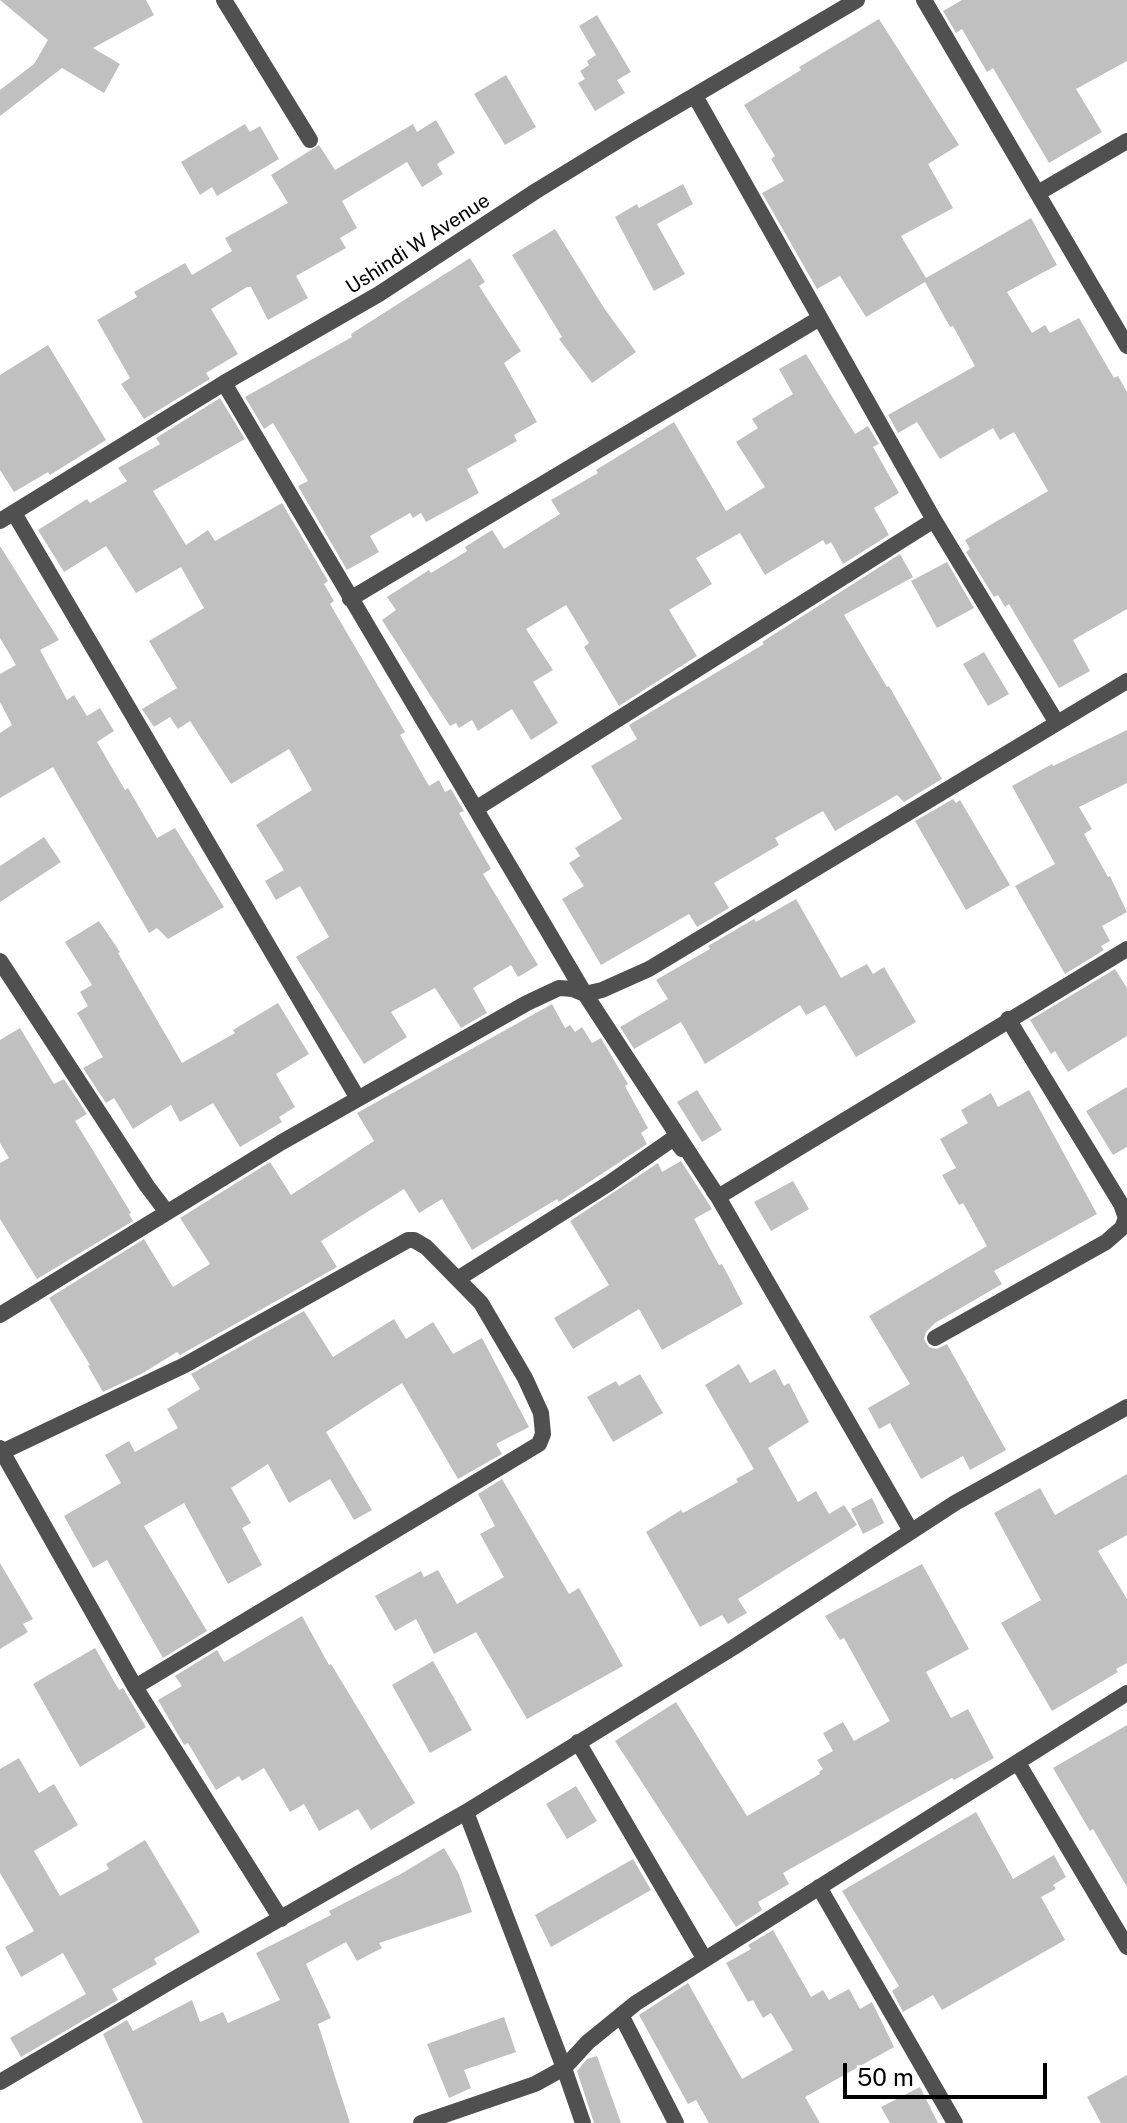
<!DOCTYPE html>
<html>
<head>
<meta charset="utf-8">
<style>
	body { margin:0 }
	#map { position:relative; width:1127px; height:2123px; overflow:hidden; background:#fff; font-family:"Public Sans",sans-serif }
	canvas { display:block }
	.scale { position:absolute; left:843px; top:2063px; width:204px; height:36px; box-sizing:border-box; border:4px solid #000; border-top:0; padding-left:10px; font-size:24px; line-height:28px; white-space:nowrap; color:#000; -webkit-text-stroke:6px #fff; paint-order:stroke }
</style>
</head>
<body>
<div id="map">
<canvas width="1127" height="2123"></canvas>
<div class="scale">50 m</div>
</div>
<script>
const ctx = document.querySelector('canvas').getContext('2d');
ctx.lineJoin = 'round';
function fill(path, color) { ctx.fillStyle = color; ctx.fill(path, 'evenodd'); }
const shape = rows => new Path2D(rows.map(r => 'M' + r).join(''));
function stroke(path, color, width, dash) { ctx.strokeStyle = color; ctx.lineWidth = width; ctx.lineCap = dash ? 'butt' : 'round'; ctx.setLineDash(dash || []); ctx.stroke(path); }
function drawText(font, color, halo, rows, align = 'center') {
  ctx.font = font + ' "Public Sans",sans-serif'; ctx.lineWidth = 6; ctx.setLineDash([]); ctx.textBaseline = 'middle'; ctx.strokeStyle = halo; ctx.fillStyle = color; for (const [text, x, y, turn = 0] of rows) {
    ctx.save(); ctx.translate(x, y); ctx.rotate((+turn || 0) * Math.PI / 180); ctx.textAlign = isNaN(turn) ? turn : align; if (halo) ctx.strokeText(text, 0, 0); ctx.fillText(text, 0, 0); ctx.restore();
  }
}
const building = shape([
	[0,0,146,0,154,15,93,48,120,64,104,93,62,68,0,116,0,90,34,64,48,40],
	[962,0,1127,0,1127,61,1076,89,1102,132,1049,163,993,68,987,72,962,29,956,33,943,11],
	[597,15,631,72,617,80,625,93,595,111,578,83,585,79,580,71,589,65,587,61,596,55,579,26],
	[879,19,959,145,928,164,953,208,901,236,926,278,1031,218,1057,265,1007,292,1032,333,1045,325,1050,333,1079,318,1114,378,1118,376,1127,392,1127,609,1073,640,1090,671,1059,688,1009,604,1005,607,998,595,994,597,966,552,970,549,965,540,1048,491,1014,432,1000,440,993,428,940,459,917,422,898,433,888,415,975,366,953,326,950,327,925,282,866,317,840,276,817,289,762,193,784,181,771,159,775,156,744,105,801,70,799,67],
	[506,75,536,127,505,145,474,94],
	[436,120,455,153,437,164,443,174,422,187,407,162,342,201,357,228,340,238,346,248,296,276,308,298,268,320,251,287,247,287,211,309,238,354,206,373,210,379,144,419,121,384,130,378,97,320,137,297,134,292,185,263,192,275,232,251,225,238,288,203,271,175,319,145,335,170,413,124,417,132],
	[245,124,250,132,260,126,279,159,217,196,212,187,200,195,181,162],
	[683,184,693,204,657,224,685,274,654,291,615,217,637,204,639,208],
	[555,229,604,308,636,352,592,383,559,339,562,337,512,255],
	[470,258,485,282,479,286,521,351,504,363,537,422,514,435,517,441,467,469,479,493,426,522,421,513,413,518,410,513,370,536,379,552,347,570,298,486,308,481,273,423,264,429,245,397,352,337,351,334],
	[48,345,106,440,50,475,48,472,14,492,0,470,0,375],
	[806,354,855,434,868,426,879,444,873,447,899,493,874,508,889,535,843,564,831,542,826,545,823,540,765,575,740,533,696,558,712,584,669,610,697,656,619,706,584,647,589,643,566,605,526,629,553,670,533,682,558,723,531,740,512,709,478,731,472,720,459,728,456,723,450,726,382,620,396,610,387,597,429,570,431,573,467,551,465,547,492,530,504,549,560,514,551,500,598,473,596,470,674,422,726,511,765,487,736,442,758,428,752,419,793,394,779,369],
	[220,398,245,439,153,491,186,545,208,530,215,541,282,503,328,581,324,584,334,601,330,604,405,732,400,735,429,786,439,780,445,792,451,789,464,811,459,813,491,869,483,874,538,965,518,977,511,965,473,988,487,1013,461,1028,435,988,391,1012,407,1037,364,1064,296,957,329,937,300,886,276,900,265,881,284,870,256,825,312,790,289,749,231,784,190,721,178,729,170,717,154,727,142,709,177,688,149,641,204,608,181,567,136,593,106,546,64,572,38,530,87,499,90,503,127,481,118,468,160,444,156,438],
	[0,546,59,640,40,650,67,700,74,695,87,716,100,708,114,731,97,742,125,790,128,788,157,838,175,828,224,907,168,939,157,928,149,933,53,767,0,798,0,733,12,725,0,702,0,674,16,665,0,638],
	[900,554,913,577,844,615,887,687,889,686,942,779,904,802,897,795,835,831,823,811,775,838,779,845,714,883,729,908,697,927,689,914,601,965,562,899,584,886,569,863,580,856,575,848,622,819,591,766,637,739,629,725,764,644,762,642],
	[947,562,974,608,937,628,911,581],
	[984,652,1009,694,988,706,963,664],
	[1127,730,1127,783,1079,807,1092,829,1084,834,1108,877,1110,876,1127,912,1102,926,1110,941,1101,946,1104,950,1065,974,1015,886,1055,864,1012,786,1052,764,1053,766],
	[953,799,956,803,960,800,1010,885,966,910,915,821],
	[44,837,61,862,0,902,0,866],
	[796,899,841,978,867,964,873,974,884,967,916,1022,856,1057,825,1005,806,1015,800,1005,705,1064,681,1022,634,1049,620,1027,668,999,656,980,710,949,708,946,754,919,756,922],
	[99,921,120,952,118,953,182,1063,235,1033,233,1030,278,1003,309,1054,276,1074,295,1107,279,1117,282,1122,240,1147,213,1103,180,1122,171,1105,133,1129,114,1098,106,1103,83,1068,103,1057,77,1013,88,1006,80,992,92,985,65,942],
	[1115,969,1127,988,1127,1036,1068,1072,1055,1051,1051,1054,1030,1020],
	[552,1004,565,1028,570,1025,575,1032,582,1027,592,1043,601,1038,628,1084,625,1086,648,1128,641,1133,647,1144,559,1202,557,1199,472,1250,442,1199,419,1213,404,1189,321,1241,337,1267,180,1355,177,1352,143,1373,103,1392,88,1366,90,1365,49,1298,144,1239,173,1287,210,1264,180,1218,270,1162,291,1195,374,1141,357,1113],
	[20,1028,54,1084,64,1079,87,1114,75,1121,131,1213,129,1214,133,1221,37,1279,0,1219,0,1163,9,1158,0,1143,0,1040],
	[1127,1087,1127,1147,1113,1155,1086,1111],
	[697,1090,722,1130,702,1142,677,1102],
	[1029,1090,1097,1214,994,1271,1002,1284,935,1323,926,1332,924,1339,929,1347,936,1349,947,1344,1006,1450,970,1470,963,1456,921,1479,890,1423,879,1429,868,1408,910,1384,869,1316,987,1246,963,1203,959,1205,942,1175,956,1168,940,1139,968,1123,961,1110,991,1093,998,1107],
	[681,1161,712,1209,694,1219,719,1265,722,1264,743,1304,662,1350,639,1309,573,1349,554,1318,609,1285,570,1221,658,1163,662,1172],
	[793,1181,809,1209,771,1231,754,1202],
	[304,1311,333,1357,394,1319,406,1339,433,1322,453,1354,482,1338,529,1427,496,1444,502,1454,458,1479,402,1383,326,1432,372,1510,354,1520,330,1479,289,1503,268,1464,231,1488,251,1523,242,1528,262,1565,228,1584,184,1503,144,1526,207,1631,163,1658,107,1560,93,1568,64,1516,121,1483,105,1455,129,1441,135,1452,178,1428,167,1409,200,1389,191,1374],
	[739,1364,750,1383,775,1369,784,1386,789,1383,809,1422,768,1448,798,1502,816,1491,829,1514,844,1505,857,1525,738,1599,747,1613,728,1624,722,1615,700,1627,646,1532,681,1510,683,1513,738,1482,736,1479,754,1469,705,1385],
	[640,1374,663,1413,613,1442,587,1397,616,1381,619,1386],
	[1127,1474,1127,1535,1098,1551,1127,1599,1127,1663,1116,1669,1118,1672,1052,1711,1001,1623,1041,1600,994,1513,1040,1488,1055,1515],
	[502,1479,569,1594,579,1588,623,1666,527,1719,476,1632,434,1654,416,1619,395,1631,375,1596,421,1571,424,1577,438,1570,457,1604,504,1577,480,1534,495,1526,478,1494],
	[872,1498,884,1523,863,1534,851,1509],
	[0,1563,33,1619,23,1624,28,1632,0,1649],
	[922,1564,969,1649,926,1672,951,1718,968,1709,994,1758,954,1780,952,1778,783,1873,789,1884,758,1902,762,1910,736,1927,615,1741,676,1702,747,1816,820,1774,819,1772,823,1769,817,1760,833,1751,823,1733,843,1722,854,1741,890,1721,844,1638,840,1640,825,1616],
	[302,1616,329,1665,331,1664,415,1803,371,1830,358,1809,319,1831,304,1804,290,1812,264,1768,242,1781,239,1776,216,1790,188,1743,184,1745,158,1700,182,1686,175,1676,217,1650,224,1662],
	[95,1648,119,1690,123,1688,146,1727,80,1767,33,1684],
	[433,1661,472,1730,430,1753,392,1685],
	[1127,1725,1127,1887,1093,1829,1090,1831,1053,1768],
	[19,1758,39,1793,54,1784,78,1825,34,1851,60,1896,109,1869,106,1864,145,1840,200,1932,154,1959,157,1964,112,1989,118,2000,21,2057,10,2038,86,1994,63,1953,21,1977,5,1947,34,1931,0,1873,0,1769],
	[576,1786,597,1821,567,1839,546,1804],
	[976,1812,1013,1879,1054,1855,1066,1877,1053,1885,1056,1889,1041,1897,1065,1940,942,2010,933,1995,903,2012,892,1991,899,1986,842,1891],
	[444,1848,459,1874,472,1912,379,1943,382,1948,357,1961,346,1942,306,1964,331,2018,318,2024,350,2123,143,2123,103,2034,127,2020,133,2031,192,2000,200,2022,223,2012,228,2023,280,2000,256,1953,331,1915,329,1911,399,1875],
	[633,1859,651,1890,551,1947,535,1915],
	[773,1930,811,1997,823,1990,829,2000,849,1989,860,2009,872,2002,894,2047,805,2097,820,2123,709,2123,696,2100,688,2104,639,2015,688,1983,742,2079,793,2050,771,2013,763,2018,753,2000,748,2002,726,1963,751,1949,748,1945],
	[504,2017,516,2052,464,2070,471,2088,449,2098,427,2044],
	[597,2056,621,2123,594,2123,577,2071,587,2059],
	[1127,2075,1127,2123,1101,2123,1087,2097],
	[920,2087,938,2123,890,2123,881,2107]
]);
const street = shape([
	[224,0,310,140],
	[924,0,1127,346],
	[695,96,934,520,1057,723],
	[1038,193,1127,141],
	[224,383,585,994,718,1197,911,1531],
	[14,513,357,1097],
	[0,521,224,383,379,294,536,191,629,134,857,0],
	[350,599,820,318],
	[477,808,934,520],
	[0,961,147,1186,166,1211],
	[713,1190,718,1197,1127,949],
	[459,1278,608,1184,674,1138,682,1149],
	[0,1315,282,1142,527,1003,559,988,573,989,585,994,602,990,649,969,1127,681],
	[935,1338,1106,1242,1122,1228,1126,1218,1121,1204,1008,1019],
	[0,1448,135,1687,281,1919],
	[2,1452,185,1365,408,1240,414,1240,426,1247,481,1303,525,1378,541,1413,543,1434,539,1444,135,1687],
	[578,1742,704,1958],
	[1018,1763,1127,1947],
	[466,1812,564,2068,583,2123],
	[819,1887,955,2123],
	[621,2015,676,2123],
	[0,2082,171,1981,466,1812,734,1647,955,1503,1127,1407],
	[421,2123,535,2084,564,2068,588,2042,636,2003,1127,1693]
]);
const streetNames = [
	["Ushindi W Avenue",418,244,-33]
];
fill(building, '#c0c0c0');
stroke(street, '#505050', 16);
drawText('20px', '#000', '#fff', streetNames);
</script>
</body>
</html>
